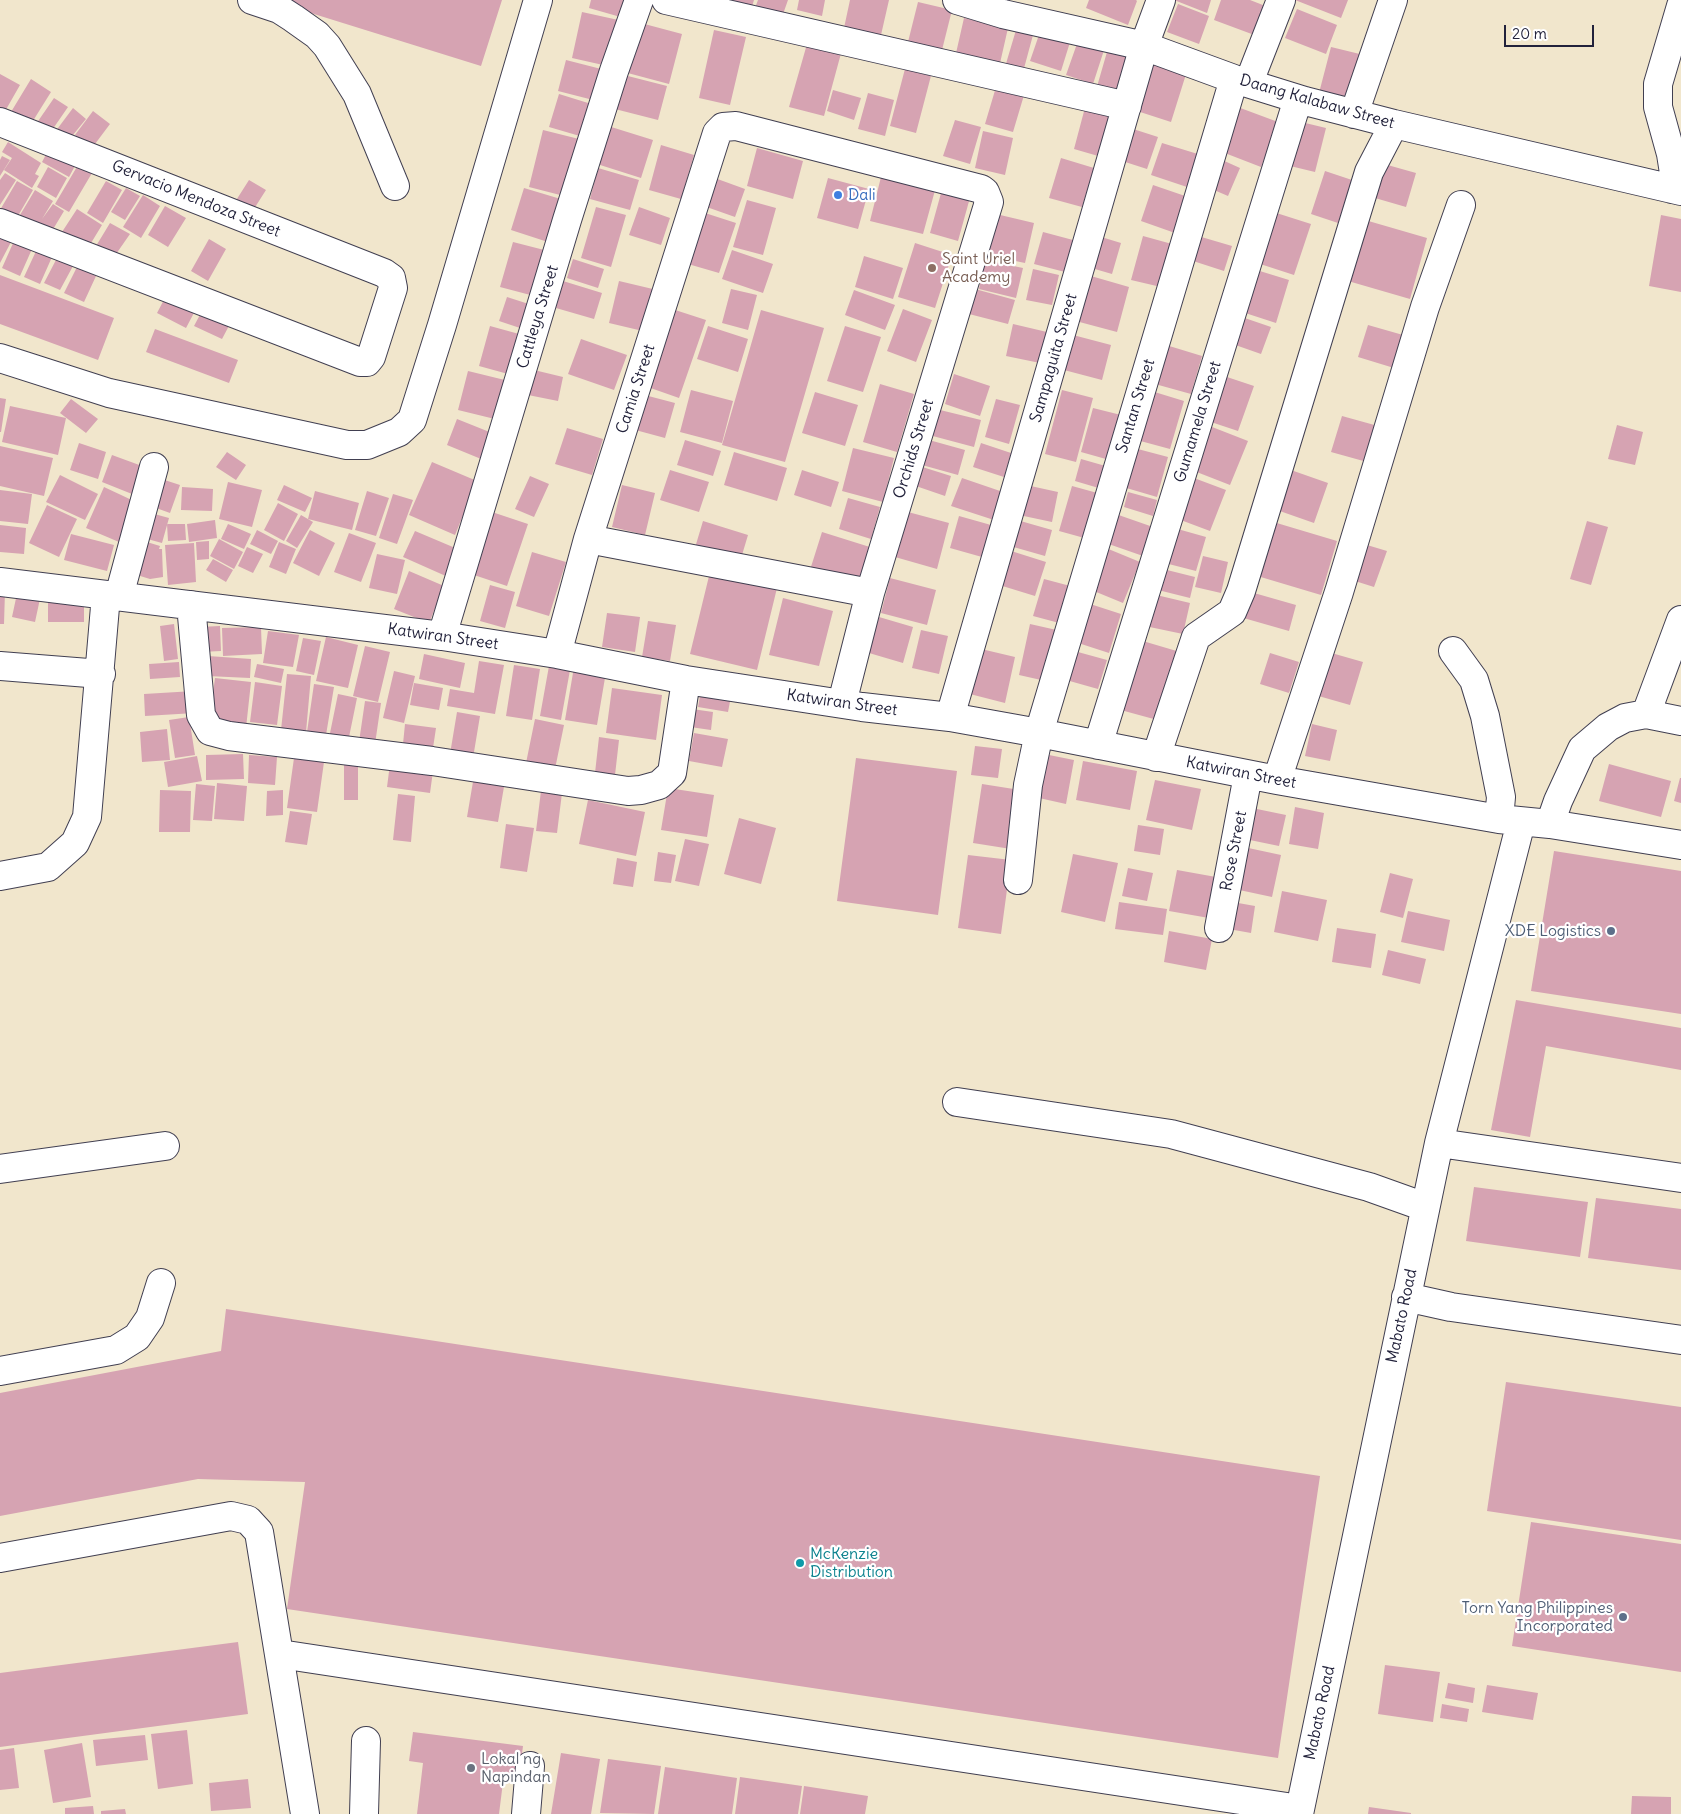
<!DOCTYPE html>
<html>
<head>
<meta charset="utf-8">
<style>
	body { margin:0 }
	#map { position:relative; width:1681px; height:1814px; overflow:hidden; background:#f1e6cc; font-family:Delius,sans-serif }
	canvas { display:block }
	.scale { position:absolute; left:1504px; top:25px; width:90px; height:22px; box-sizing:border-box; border:2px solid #22223b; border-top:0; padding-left:6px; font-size:15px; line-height:18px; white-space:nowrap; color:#22223b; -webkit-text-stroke:4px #fff; paint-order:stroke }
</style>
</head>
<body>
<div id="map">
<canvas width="1681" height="1814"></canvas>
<div class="scale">20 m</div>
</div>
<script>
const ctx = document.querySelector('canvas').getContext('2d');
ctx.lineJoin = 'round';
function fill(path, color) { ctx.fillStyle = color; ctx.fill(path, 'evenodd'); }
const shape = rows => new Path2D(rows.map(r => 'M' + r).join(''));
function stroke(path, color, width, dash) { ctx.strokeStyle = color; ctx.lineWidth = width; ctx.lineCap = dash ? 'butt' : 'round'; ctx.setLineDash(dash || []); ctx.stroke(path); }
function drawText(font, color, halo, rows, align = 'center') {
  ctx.font = font + ' Delius,sans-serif'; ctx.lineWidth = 4.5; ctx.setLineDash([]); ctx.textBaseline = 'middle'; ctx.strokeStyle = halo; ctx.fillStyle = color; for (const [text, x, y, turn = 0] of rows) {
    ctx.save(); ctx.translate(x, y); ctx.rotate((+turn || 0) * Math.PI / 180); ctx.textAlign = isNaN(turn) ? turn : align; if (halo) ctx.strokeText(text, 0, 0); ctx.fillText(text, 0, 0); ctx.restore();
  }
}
const building = shape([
	[269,0,502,0,481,66],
	[591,0,629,0,624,18,589,8],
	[730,0,754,0,751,10,729,4],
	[758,0,788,0,782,17,755,8],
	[799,0,825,0,822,16,797,10],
	[850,0,889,0,881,35,844,28],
	[1089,0,1136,0,1137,1,1128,25,1086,8],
	[1174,0,1211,0,1207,13],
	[1221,0,1250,0,1268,7,1257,36,1214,20],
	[1295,0,1348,0,1341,18],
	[918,2,952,10,942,50,908,42],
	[1178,4,1209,16,1199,44,1167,32],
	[1297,9,1337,25,1326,54,1285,38],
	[582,12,623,21,612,67,572,58],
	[964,18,1008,28,998,72,954,62],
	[637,22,682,34,669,84,624,72],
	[1041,29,1071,39,1061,71,1030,61],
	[714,30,746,37,730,105,699,98],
	[1016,30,1033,35,1023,72,1005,67],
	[809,37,843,46,824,116,789,107],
	[1079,38,1105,47,1093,84,1066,75],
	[1109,45,1133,53,1119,97,1096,90],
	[1331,47,1368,56,1356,102,1319,93],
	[566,60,609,71,601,102,558,91],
	[1153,60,1187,71,1171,122,1137,111],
	[906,65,932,72,916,133,890,126],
	[0,74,20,85,4,113,0,111],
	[620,74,667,86,658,120,611,108],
	[999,77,1027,85,1013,132,985,124],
	[31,79,51,92,31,124,11,112],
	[833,90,861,98,854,120,827,111],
	[868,93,894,100,885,136,858,129],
	[559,94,601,107,590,139,549,127],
	[54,98,68,107,48,136,34,127],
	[1087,100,1118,108,1105,158,1074,149],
	[1235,106,1278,122,1261,167,1217,150],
	[73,108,86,119,68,141,55,132],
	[93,111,110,124,92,148,75,135],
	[955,120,981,127,970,164,943,156],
	[1297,121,1326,128,1315,172,1286,165],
	[608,126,653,140,641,178,597,164],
	[1130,128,1158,137,1147,169,1119,160],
	[543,130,583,140,568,197,529,187],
	[983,131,1013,138,1005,175,975,168],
	[8,142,41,163,35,174,39,176,32,188,4,170,12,158,2,152],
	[1162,143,1201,155,1190,188,1151,175],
	[661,145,694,155,681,199,649,190],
	[757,148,803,161,793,199,747,186],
	[49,149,76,164,69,177,42,162],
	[2,156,10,160,0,176,0,160],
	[1061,158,1094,168,1082,207,1049,198],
	[1220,159,1240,168,1228,196,1207,187],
	[1384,164,1416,173,1406,207,1375,198],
	[78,165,92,173,69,212,55,204],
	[48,167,67,178,56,198,37,187],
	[598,168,639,180,630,210,590,199],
	[883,169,937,183,923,234,870,221],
	[1325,171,1352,180,1338,223,1311,214],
	[5,173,16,180,0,205,0,180],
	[712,177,745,189,735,217,701,205],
	[828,178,869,189,858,229,817,218],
	[249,180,266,190,252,212,235,202],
	[17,181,33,190,15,221,0,210],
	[106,181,122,190,103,223,87,213],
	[1153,185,1188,197,1175,233,1141,221],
	[943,186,971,194,958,241,930,233],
	[126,188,140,196,125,220,111,212],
	[524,188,564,200,551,243,511,230],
	[35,190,53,201,42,219,53,204,64,211,49,236,17,220],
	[143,195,160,206,141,238,123,227],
	[747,200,776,208,763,255,733,247],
	[165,206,186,218,168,247,148,235],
	[596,207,626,215,611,267,581,258],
	[639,207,670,218,661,245,629,235],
	[77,209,102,225,88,248,62,232],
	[1267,210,1311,224,1294,275,1251,261],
	[705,213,736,223,719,273,688,264],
	[996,214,1034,223,1025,263,987,255],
	[1661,215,1681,219,1681,292,1649,286],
	[1365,220,1427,238,1410,299,1348,281],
	[110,223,130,234,114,257,93,251],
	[1043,232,1073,240,1065,272,1034,264],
	[0,236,11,242,0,263],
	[1098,236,1121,243,1112,274,1088,267],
	[1143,236,1172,244,1161,287,1131,280],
	[1198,236,1232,246,1224,271,1190,260],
	[209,239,226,249,208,281,191,271],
	[14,241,32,249,20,276,2,268],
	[513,242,552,252,538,297,500,287],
	[915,243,952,255,935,308,898,297],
	[37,249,52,257,40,284,24,277],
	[732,250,773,264,763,293,722,279],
	[864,256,903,268,893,299,855,287],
	[57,258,73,266,60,290,44,283],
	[573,259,604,269,598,288,567,278],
	[985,260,1023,268,1016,298,979,289],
	[77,267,96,276,84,302,64,293],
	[1250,268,1289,280,1276,323,1236,310],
	[1033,269,1059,275,1052,305,1026,300],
	[1084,274,1129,287,1117,332,1072,320],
	[0,275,114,318,98,360,0,324],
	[563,281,602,293,594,319,556,308],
	[619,281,657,290,647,332,609,323],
	[731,289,757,295,748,330,722,323],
	[975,289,1015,300,1008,324,969,314],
	[854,290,895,305,885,330,845,315],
	[167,294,196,309,186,328,157,313],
	[507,297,538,307,529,331,499,321],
	[669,308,706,320,679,398,642,385],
	[203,309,231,322,222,339,194,326],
	[903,309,932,320,916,362,887,351],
	[761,310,824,328,785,462,722,445],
	[1233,314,1271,327,1261,354,1224,341],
	[1013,324,1047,332,1040,363,1006,356],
	[1368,325,1403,335,1394,368,1358,357],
	[490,326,530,337,519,377,479,366],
	[708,326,748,339,738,372,697,359],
	[845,326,881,337,863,392,827,381],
	[155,329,238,360,229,383,146,352],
	[1073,335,1111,345,1102,380,1064,370],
	[581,339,627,355,614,390,568,374],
	[1166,345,1202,356,1191,394,1155,384],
	[534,370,563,377,558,401,528,395],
	[468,371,513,382,503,421,458,410],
	[954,374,990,386,980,416,945,404],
	[1218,374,1254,386,1238,431,1202,419],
	[880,384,914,394,897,452,863,442],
	[691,390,733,401,722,443,680,432],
	[1062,390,1093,398,1076,462,1045,454],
	[1148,390,1184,401,1170,449,1133,439],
	[815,392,858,405,845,446,802,433],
	[637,393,675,403,665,438,628,428],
	[0,398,6,399,1,432,0,432],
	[71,399,98,419,86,433,60,413],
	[996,399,1020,405,1009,444,985,437],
	[10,406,66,418,58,455,2,442],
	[1093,408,1125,416,1113,461,1081,452],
	[936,409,981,420,974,447,929,435],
	[1342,416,1378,426,1367,462,1331,452],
	[457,419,497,435,486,461,447,445],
	[1207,425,1248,441,1230,485,1189,469],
	[1617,425,1643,432,1635,465,1608,459],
	[567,428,603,439,592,475,555,464],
	[685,440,721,451,713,476,677,465],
	[929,440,965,450,958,475,922,465],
	[79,443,106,452,98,479,70,470],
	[981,443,1011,453,1004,477,973,467],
	[0,446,53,458,44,496,0,486],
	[853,448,894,458,883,502,842,491],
	[1134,448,1168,457,1157,497,1123,487],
	[227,452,246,465,236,480,216,467],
	[734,452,787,468,777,501,724,485],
	[112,455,142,466,132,494,102,482],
	[1081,459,1109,467,1102,489,1075,481],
	[432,462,477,481,455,535,409,515],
	[916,465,951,476,945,496,910,484],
	[1288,469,1328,483,1314,523,1274,509],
	[670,470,709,482,699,512,660,500],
	[802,470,839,482,831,507,794,495],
	[143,473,180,485,170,513,134,500],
	[60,475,98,494,85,520,46,502],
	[1186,475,1226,490,1210,531,1170,516],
	[530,476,549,484,534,517,515,509],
	[962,478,1003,492,994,520,951,506],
	[228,482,262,490,252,527,219,519],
	[284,485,312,498,305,512,277,500],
	[622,485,655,493,645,535,612,527],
	[1026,485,1058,492,1052,522,1019,515],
	[1072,486,1101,494,1088,539,1059,531],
	[104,487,136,502,119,542,86,528],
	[182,487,213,489,212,511,181,510],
	[0,490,32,494,28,524,0,521],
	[315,491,359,503,352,530,308,519],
	[367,491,389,498,376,536,355,530],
	[1128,492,1157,500,1153,516,1124,507],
	[393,494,413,500,397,544,379,538],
	[848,498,880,507,871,539,839,529],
	[278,503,298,514,284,541,264,530],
	[47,505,77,519,59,557,29,543],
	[136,509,169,518,162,543,129,534],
	[489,511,528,524,507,586,468,573],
	[908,512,949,523,937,569,895,557],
	[1110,512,1153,527,1143,556,1100,541],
	[301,515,313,522,297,548,286,541],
	[959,516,991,525,982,557,950,548],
	[215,520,217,538,189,542,187,524],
	[1017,520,1052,530,1045,556,1010,546],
	[703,521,748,535,739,565,694,551],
	[1270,521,1337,541,1321,595,1254,575],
	[1587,521,1608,527,1591,585,1570,579],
	[167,524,185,524,186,540,168,541],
	[228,524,251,534,244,549,221,539],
	[0,525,26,528,24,554,0,552],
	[1167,526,1206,537,1196,571,1157,561],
	[257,530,278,541,271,554,250,544],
	[310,530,335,543,319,576,293,563],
	[415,531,460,550,448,577,403,557],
	[822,532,873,548,861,586,810,570],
	[349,533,376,543,361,582,334,572],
	[71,534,114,545,107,571,64,560],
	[124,535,160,546,159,549,162,549,163,577,150,579,114,568],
	[219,539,243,552,234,569,210,556],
	[209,541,209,559,197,560,196,542],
	[279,542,296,549,286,574,269,567],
	[194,543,196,582,168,585,165,545],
	[1367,545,1387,551,1374,587,1355,581],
	[247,547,263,554,253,573,238,566],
	[1106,548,1140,562,1123,603,1089,589],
	[1008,550,1046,562,1035,596,996,584],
	[532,552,566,562,549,616,516,606],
	[377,554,405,560,397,594,369,588],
	[1203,556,1228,562,1221,593,1195,587],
	[213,559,233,570,226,582,206,570],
	[1159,568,1195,577,1190,598,1154,589],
	[409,571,444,586,429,623,394,609],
	[710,572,777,588,757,670,690,654],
	[890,578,936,590,927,625,881,613],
	[1044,579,1074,587,1063,624,1033,616],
	[490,585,515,592,505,628,480,621],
	[18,589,41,594,35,622,12,617],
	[0,591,5,591,4,624,0,624],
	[1247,591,1296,605,1289,631,1240,617],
	[1148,593,1190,603,1183,634,1140,625],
	[48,597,84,597,84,622,48,622],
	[783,598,833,611,819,666,769,655],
	[1084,602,1121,614,1109,653,1072,641],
	[607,613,640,617,635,652,602,647],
	[879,617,913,627,903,663,869,653],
	[648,621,676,625,670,661,642,657],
	[174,624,178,659,164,661,160,626],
	[1030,624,1061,631,1050,682,1019,675],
	[220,626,221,651,201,652,200,627],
	[261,627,262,654,223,656,222,628],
	[921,630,948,636,939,674,912,668],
	[268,631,299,635,293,667,263,663],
	[326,637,358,645,348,688,316,681],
	[303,638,321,641,314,675,296,671],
	[1136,639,1180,652,1161,721,1117,709],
	[365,646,390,652,378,702,353,696],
	[977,648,1015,657,1005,703,966,693],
	[1067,649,1107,660,1098,689,1059,678],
	[1328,652,1363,662,1350,705,1315,695],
	[1270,653,1299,662,1289,693,1260,684],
	[424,654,465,663,460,688,419,679],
	[208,656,251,659,250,678,207,676],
	[479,661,504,665,495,714,447,706,450,689,474,693],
	[179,662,180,677,150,679,149,664],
	[257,664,284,669,281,683,254,677],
	[514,665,540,669,532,720,506,716],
	[549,666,570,670,561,720,540,716],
	[574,667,606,672,597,725,565,720],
	[394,671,415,676,404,723,383,718],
	[287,674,311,676,306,732,281,730],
	[215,678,251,682,246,728,209,723],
	[255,682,282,686,277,725,250,722],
	[414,683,443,688,439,710,410,705],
	[314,684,334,687,326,735,307,732],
	[702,685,732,691,728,712,698,707],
	[612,688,662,695,656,740,606,733],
	[194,691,195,713,145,716,144,694],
	[338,694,357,698,348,742,329,738],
	[365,701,381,703,375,744,359,742],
	[685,708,713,712,711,730,683,726],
	[457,712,480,716,473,758,450,754],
	[189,717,195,755,175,758,169,720],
	[535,719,564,725,555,769,526,763],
	[405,724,436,728,433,748,403,744],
	[1312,724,1337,730,1330,761,1305,756],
	[167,729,170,760,142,762,140,732],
	[694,733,728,739,722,767,689,761],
	[599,737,619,740,615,775,595,773],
	[975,746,1002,749,998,778,971,775],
	[1039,753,1074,760,1066,804,1030,796],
	[243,754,244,779,206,780,206,755],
	[249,755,277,757,275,785,248,783],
	[197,756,202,781,168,787,164,762],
	[294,758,324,762,317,812,287,808],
	[856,758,957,771,938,915,837,901],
	[1083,761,1137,771,1130,810,1076,800],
	[344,763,358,763,358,800,344,800],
	[390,764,433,771,430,793,387,787],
	[1609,764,1671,781,1661,817,1599,801],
	[475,770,506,775,498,822,467,817],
	[1680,778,1681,778,1681,803,1674,801],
	[1155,780,1201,789,1192,830,1146,820],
	[217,783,247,786,244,821,214,819],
	[542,783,563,785,557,833,536,831],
	[196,784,215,786,212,821,193,820],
	[982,784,1020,790,1011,849,973,843],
	[668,788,714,795,707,837,661,830],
	[160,790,191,791,190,832,159,832],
	[283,790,283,815,266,816,267,791],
	[398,794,415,796,411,842,393,840],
	[588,800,645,812,636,856,579,844],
	[1295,807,1324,813,1318,849,1289,844],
	[1252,808,1286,815,1279,846,1245,839],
	[290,811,312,814,307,845,285,842],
	[739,818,776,828,761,884,724,874],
	[506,824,534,828,527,872,500,868],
	[1138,825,1164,829,1160,855,1134,851],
	[685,839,709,844,699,886,675,881],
	[1239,846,1281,855,1272,897,1230,888],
	[1554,851,1681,871,1681,1014,1531,991],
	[658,852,676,855,671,883,654,881],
	[1073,854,1118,863,1105,922,1061,912],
	[968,855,1011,860,1001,934,958,928],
	[617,858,637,862,633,887,613,884],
	[1128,868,1153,873,1147,901,1122,896],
	[1177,870,1216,877,1209,918,1169,911],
	[1390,873,1413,879,1403,918,1380,912],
	[1282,891,1327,900,1318,941,1274,932],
	[1227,901,1255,906,1251,933,1223,928],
	[1119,902,1167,909,1163,935,1115,929],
	[1408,911,1450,920,1444,951,1401,942],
	[1337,928,1376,934,1371,968,1332,962],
	[1169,931,1212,939,1206,970,1164,962],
	[1388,950,1426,959,1420,984,1382,975],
	[1516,1000,1681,1028,1681,1070,1546,1046,1530,1137,1491,1130],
	[1474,1187,1588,1202,1580,1257,1466,1241],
	[1596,1198,1681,1209,1681,1270,1588,1258],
	[226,1309,1320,1476,1278,1758,287,1609,305,1482,198,1479,0,1516,0,1393,221,1351],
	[1506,1382,1681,1407,1681,1540,1487,1511],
	[1531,1522,1681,1544,1681,1672,1512,1646],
	[238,1642,248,1714,0,1747,0,1673],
	[1385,1665,1440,1672,1433,1722,1378,1714],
	[1448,1683,1475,1688,1473,1703,1445,1698],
	[1487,1685,1538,1693,1533,1720,1482,1712],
	[1442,1704,1469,1709,1467,1722,1440,1718],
	[187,1730,193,1784,158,1789,151,1734],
	[413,1732,523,1746,519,1776,504,1774,499,1814,417,1814,423,1763,409,1761],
	[145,1735,148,1760,96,1766,93,1740],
	[82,1743,91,1797,53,1803,44,1750],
	[14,1748,19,1788,0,1790,0,1750],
	[561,1753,600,1759,591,1814,551,1814],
	[608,1759,661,1766,654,1814,600,1813],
	[665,1767,737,1778,732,1814,658,1814],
	[740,1777,802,1786,798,1814,735,1814],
	[248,1779,251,1808,211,1811,209,1783],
	[804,1786,868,1796,865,1814,800,1814],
	[1632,1796,1671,1797,1671,1814,1631,1814],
	[93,1806,94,1814,65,1814,65,1808],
	[1369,1807,1411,1813,1411,1814,1368,1814],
	[125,1809,126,1814,101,1814,101,1811]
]);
const minor = shape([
	[252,0,279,9,293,18,317,35,327,46,357,94,395,186],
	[666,0,1127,106],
	[957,0,1003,14,1144,46,1234,79,1305,101,1394,124,1681,191],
	[1249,82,1281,0],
	[1354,114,1393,0],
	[0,122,384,273,391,278,393,288,371,357,367,362,360,362,0,223],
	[1672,189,1674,173,1671,154,1658,107,1658,84,1681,6],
	[0,358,109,393,347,445,367,445,399,432,412,420,442,325,538,0],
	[588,539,870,593],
	[0,582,442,636,557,654,686,680,862,707,950,717,1039,733,1277,780,1499,819,1550,824,1681,845],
	[119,596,154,467],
	[191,605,201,715,210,731,229,736,432,761,628,791,641,790,659,785,672,773,686,680],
	[442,636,567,220,614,71,639,0],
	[1453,651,1474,680,1485,716,1501,797,1499,819],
	[557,654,588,539,717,133,723,127,736,126,981,189,985,192,989,202,870,593,842,703],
	[0,666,101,674],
	[1646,714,1681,620],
	[950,717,1144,46,1161,0],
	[1098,745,1298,99],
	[1156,757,1196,637,1232,612,1241,591,1369,172,1394,124],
	[1277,780,1339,592,1425,307,1461,205],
	[1550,824,1558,801,1582,749,1608,727,1625,718,1646,714,1681,721],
	[0,876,48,867,75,843,87,817,106,595],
	[1018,880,1028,785,1039,733,1234,79],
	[1219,928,1248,775],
	[957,1102,1171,1134,1369,1187,1425,1207],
	[1439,1143,1681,1178],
	[0,1169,165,1146],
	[1406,1297,1451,1307,1681,1340],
	[0,1371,116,1350,137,1337,150,1318,161,1283],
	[0,1558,231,1516,248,1520,259,1532,305,1814],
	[280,1654,1300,1809],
	[364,1814,366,1741],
	[526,1814,530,1766],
	[1299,1814,1439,1143,1521,822]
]);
const markers = [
	[838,195,5,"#3f7fe0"],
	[932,268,5,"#8d6e63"],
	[1611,931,5,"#5c6f8a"],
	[800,1563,5,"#0f9aa8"],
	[1623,1617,5,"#5c6f8a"],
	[471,1768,5,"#6b7280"]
];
const streetNames = [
	["Daang Kalabaw Street",1317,102,16],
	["Gervacio Mendoza Street",196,199,22],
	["Cattleya Street",538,317,-73],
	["Sampaguita Street",1054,358,-74],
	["Camia Street",636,389,-72],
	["Santan Street",1136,406,-73],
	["Gumamela Street",1198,422,-73],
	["Orchids Street",914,449,-73],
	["Katwiran Street",443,637,8],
	["Katwiran Street",842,703,8],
	["Katwiran Street",1241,773,11],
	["Rose Street",1234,851,-79],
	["Mabato Road",1402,1316,-78],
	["Mabato Road",1320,1713,-78]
];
const shopNames = [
	["Dali",848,195]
];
const educationNames = [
	["Saint Uriel",942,259],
	["Academy",942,277]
];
const serviceNames = [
	["XDE Logistics",1601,931],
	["Torn Yang Philippines",1613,1608],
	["Incorporated",1613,1626]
];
const cultureNames = [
	["McKenzie",810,1554],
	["Distribution",810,1572]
];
const worshipNames = [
	["Lokal ng",481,1759],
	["Napindan",481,1777]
];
fill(building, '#d6a3b2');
stroke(minor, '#413f51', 30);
stroke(minor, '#fff', 28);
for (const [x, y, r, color] of markers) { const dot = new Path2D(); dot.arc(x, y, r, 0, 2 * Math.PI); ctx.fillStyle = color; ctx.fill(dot); stroke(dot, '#fff', 2); }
drawText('16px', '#22223b', '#fff', streetNames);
drawText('16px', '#366cbe', '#fff', shopNames, 'left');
drawText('16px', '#785e54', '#fff', educationNames, 'left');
drawText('16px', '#4e5e75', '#fff', serviceNames, 'right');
drawText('16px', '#0d838f', '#fff', cultureNames, 'left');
drawText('16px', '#5b616d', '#fff', worshipNames, 'left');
</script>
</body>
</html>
